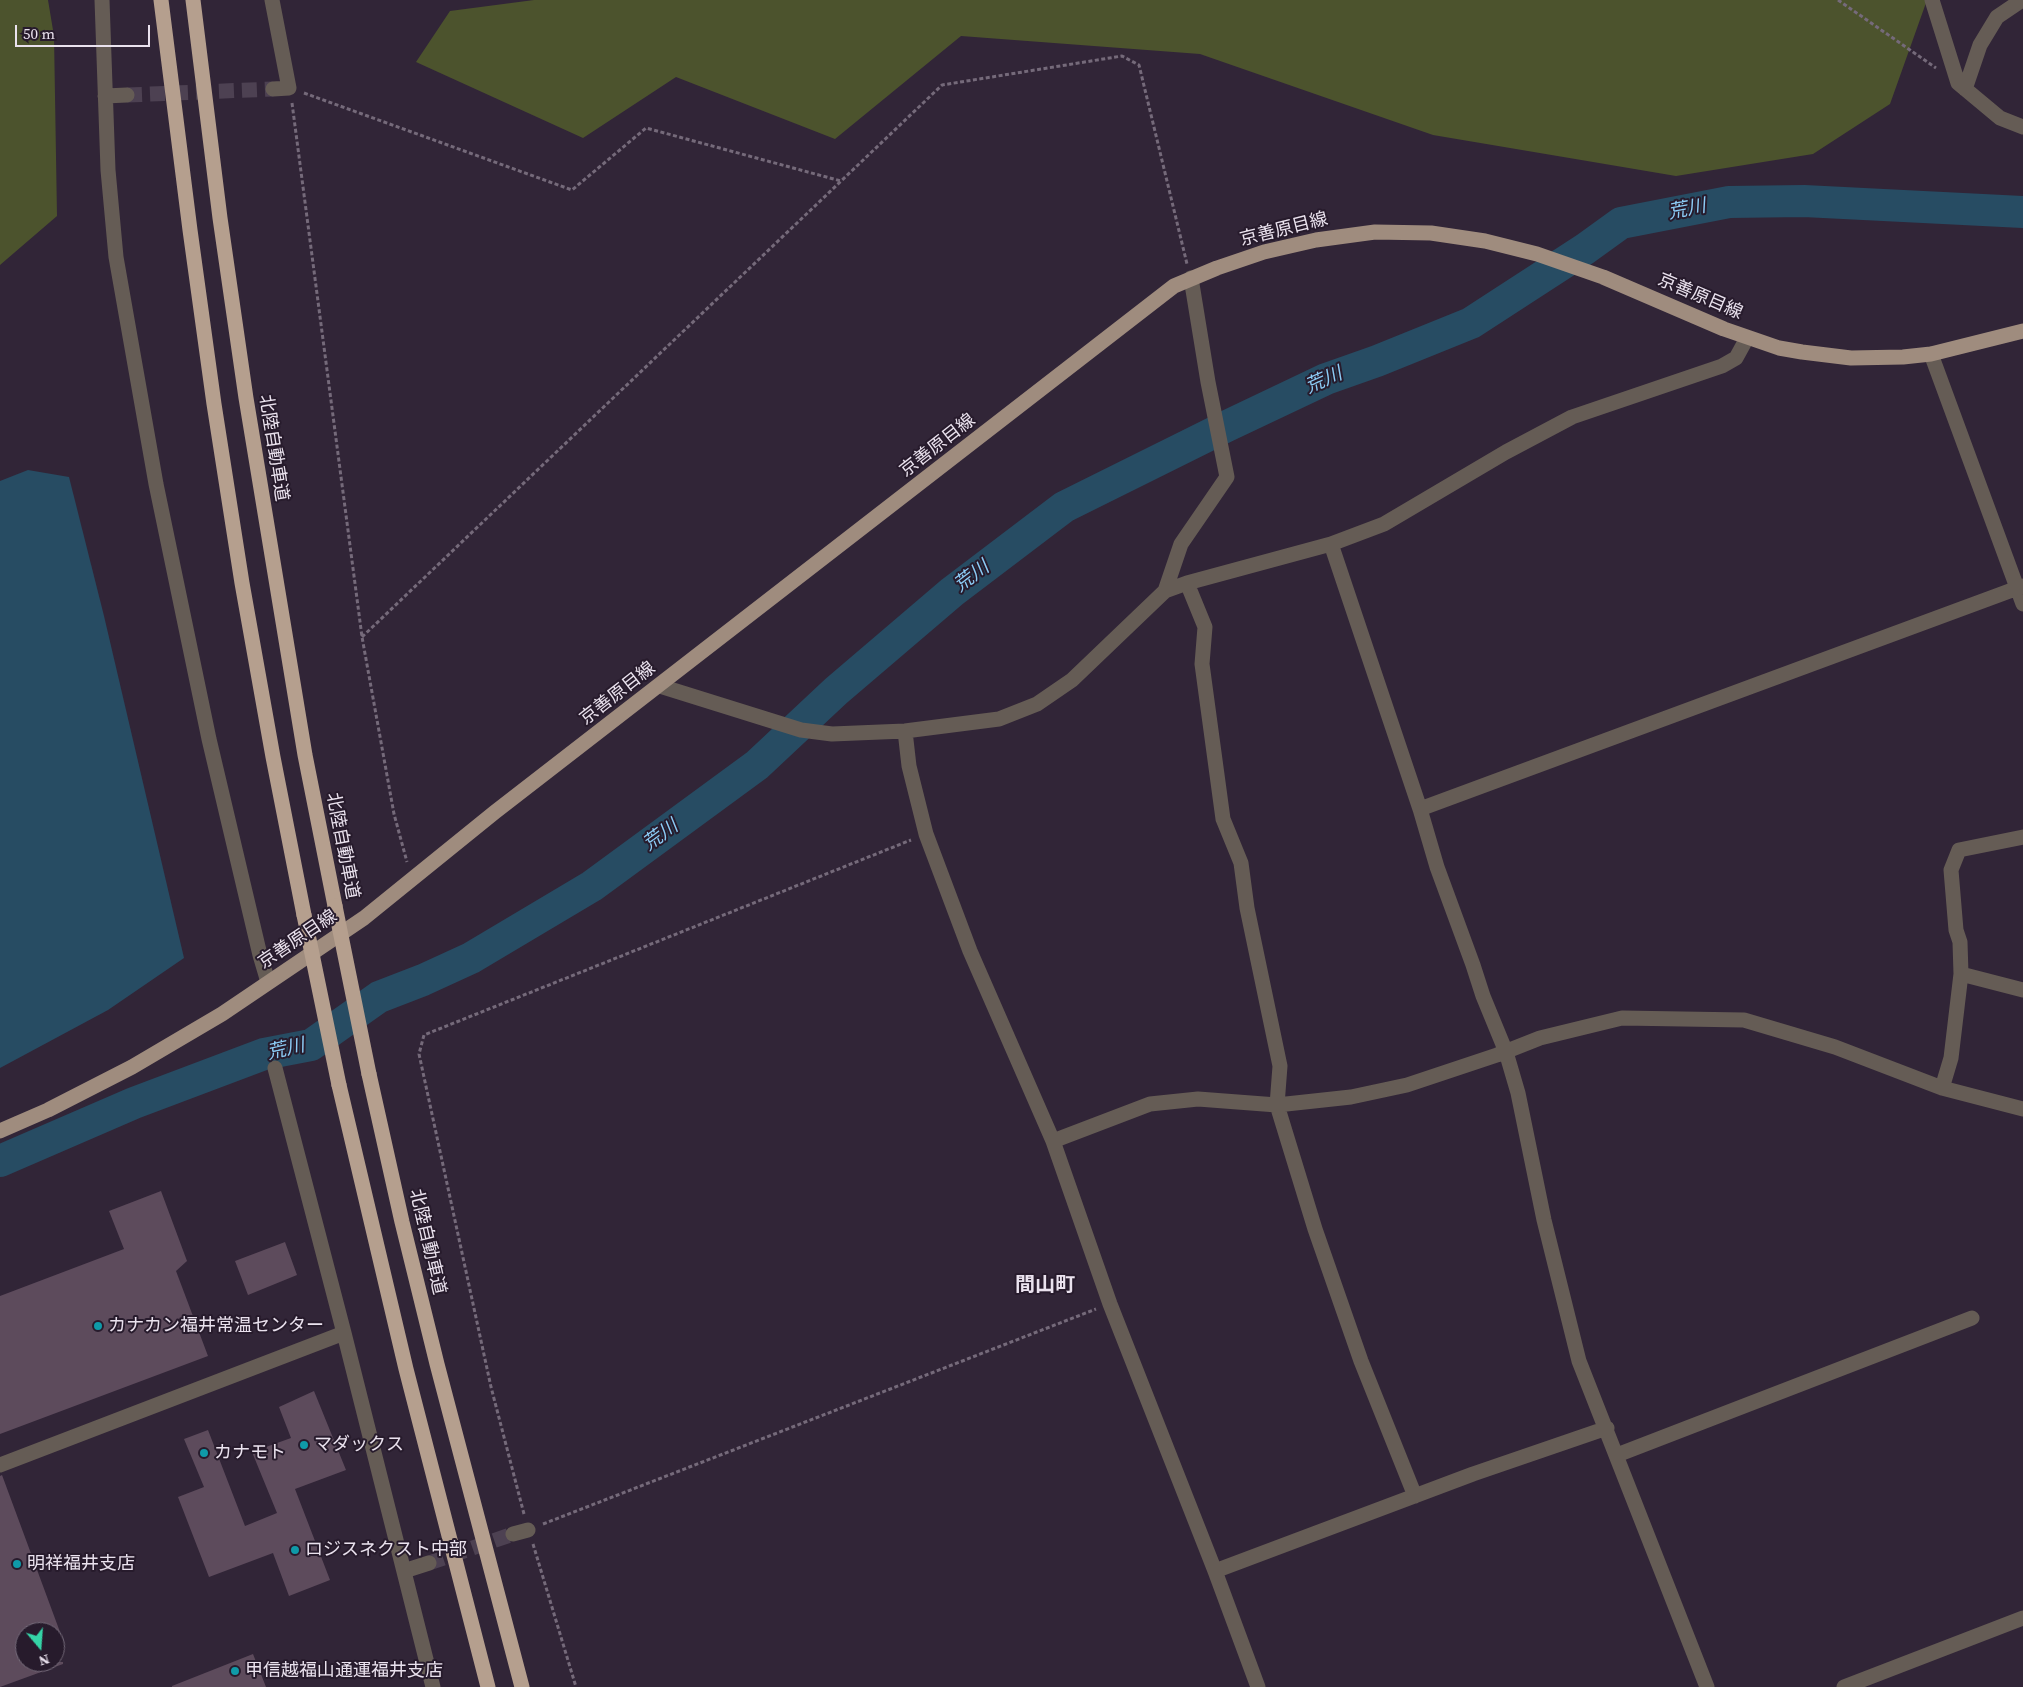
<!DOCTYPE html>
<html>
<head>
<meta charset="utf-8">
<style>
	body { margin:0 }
	#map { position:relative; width:2023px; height:1687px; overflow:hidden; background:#312537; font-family:"Source Serif 4",serif }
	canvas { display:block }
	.north { position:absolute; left:15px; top:1622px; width:50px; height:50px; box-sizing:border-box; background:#271b2c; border:1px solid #756b7a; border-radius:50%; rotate:162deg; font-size:14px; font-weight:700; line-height:20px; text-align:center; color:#eae2ee }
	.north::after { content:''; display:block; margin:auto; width:18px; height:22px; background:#35d4a7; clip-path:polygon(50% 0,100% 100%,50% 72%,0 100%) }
	.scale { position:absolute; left:15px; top:25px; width:135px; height:22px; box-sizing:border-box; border:2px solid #eae2ee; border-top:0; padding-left:6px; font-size:15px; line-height:18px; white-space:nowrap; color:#eae2ee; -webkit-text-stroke:4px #271b2c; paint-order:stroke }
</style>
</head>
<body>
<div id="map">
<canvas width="2023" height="1687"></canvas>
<div class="north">N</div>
<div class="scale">50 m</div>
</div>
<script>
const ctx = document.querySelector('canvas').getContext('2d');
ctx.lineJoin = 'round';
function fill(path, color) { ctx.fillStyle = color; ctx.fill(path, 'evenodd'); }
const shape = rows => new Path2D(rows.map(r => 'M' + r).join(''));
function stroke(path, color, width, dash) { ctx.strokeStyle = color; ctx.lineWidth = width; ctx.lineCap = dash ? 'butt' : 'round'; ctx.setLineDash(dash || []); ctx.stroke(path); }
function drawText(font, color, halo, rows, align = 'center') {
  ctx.font = font + ' "Source Serif 4","Noto Sans JP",serif'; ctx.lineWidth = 4; ctx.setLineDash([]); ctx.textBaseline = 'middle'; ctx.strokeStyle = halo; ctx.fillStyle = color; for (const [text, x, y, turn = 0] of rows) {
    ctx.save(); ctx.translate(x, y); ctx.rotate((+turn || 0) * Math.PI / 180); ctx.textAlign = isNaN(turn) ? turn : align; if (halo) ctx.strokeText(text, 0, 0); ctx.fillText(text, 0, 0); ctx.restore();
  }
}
const green = shape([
	[0,0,48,0,54,36,57,216,0,265],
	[534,0,1927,0,1890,104,1813,154,1676,176,1433,135,1200,54,961,36,835,139,676,77,583,138,416,62,450,11]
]);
const water = shape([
	[28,470,69,477,104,616,184,958,108,1010,0,1068,0,481]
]);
const river = shape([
	[0,1161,134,1103,264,1054,311,1045,379,997,423,980,471,958,592,886,757,765,836,691,952,592,1064,507,1227,426,1326,379,1377,361,1471,323,1585,249,1621,223,1729,202,1804,201,2023,212]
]);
const building = shape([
	[161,1191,187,1261,176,1271,208,1356,0,1434,0,1296,124,1249,109,1211],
	[285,1242,297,1275,248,1295,235,1261],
	[314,1391,346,1470,295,1489,330,1580,289,1596,273,1553,209,1577,178,1497,204,1487,184,1439,208,1430,245,1526,277,1513,252,1452,291,1438,279,1407],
	[2,1475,60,1632,25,1632,25,1662,63,1662,63,1664,0,1687,0,1476],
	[253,1654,266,1687,172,1687,172,1686]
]);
const minorTunnel = shape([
	[127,95,273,89],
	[429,1563,513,1534]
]);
const path = shape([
	[1838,0,1936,68],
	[304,93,572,190,646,128,841,181],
	[292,103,362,637,394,814,407,862],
	[362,637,942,85,1122,56,1139,65,1187,264],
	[524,1514,491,1387,419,1054,424,1035,911,840],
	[543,1524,1096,1309],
	[533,1544,576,1687]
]);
const minor = shape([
	[102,0,108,170,116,257,156,484,209,739,260,955,268,982],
	[272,0,289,88,273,89],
	[1932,0,1958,83,2000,118,2023,127],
	[1965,89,1980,45,1997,17,2022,0],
	[105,96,127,95],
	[1931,354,2023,604],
	[1331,544,1420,809,1437,867,1473,965,1483,996,1506,1052,1518,1093,1544,1220,1579,1361,1707,1687],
	[1187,583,1205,627,1202,664,1223,819,1241,863,1247,908,1280,1066,1277,1105,1315,1229,1361,1361,1415,1496],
	[1165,591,1181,544,1227,477,1208,382,1191,278],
	[660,686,801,730,832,734,905,731,999,719,1037,704,1072,680,1165,591,1187,583,1331,544,1384,524,1506,452,1572,417,1722,366,1736,358,1747,338],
	[905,731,909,766,926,834,970,951,1053,1141,1110,1304,1215,1571,1258,1687],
	[1420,809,2023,586],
	[1961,974,2023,990],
	[275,1068,344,1333,433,1687],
	[1942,1088,1951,1058,1961,974,1960,942,1956,930,1951,870,1959,850,2023,837],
	[1053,1141,1150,1104,1198,1099,1277,1105,1351,1097,1407,1085,1497,1055,1540,1038,1622,1018,1744,1020,1835,1047,1942,1088,2023,1109],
	[1617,1455,1972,1318],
	[0,1465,344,1333],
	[513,1534,528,1530],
	[404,1571,429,1563],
	[1215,1571,1473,1474,1607,1428],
	[1844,1687,2023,1618]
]);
const major = shape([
	[0,1131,48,1110,132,1067,222,1014,364,918,495,812,1174,286,1217,268,1264,252,1316,240,1375,232,1431,233,1485,241,1537,254,1603,277,1724,329,1779,348,1802,352,1851,358,1903,357,1931,354,2023,331]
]);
const highway = shape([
	[161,0,190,230,214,404,242,583,273,757,304,915],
	[193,0,220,218,246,398,305,755,335,906],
	[369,1074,402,1222,437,1364,522,1687],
	[339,1085,406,1369,488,1687]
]);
const highwayBridge = shape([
	[335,906,369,1074],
	[304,915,339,1085]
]);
const markers = [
	[98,1326,5,"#0f9aa8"],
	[304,1445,5,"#0f9aa8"],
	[204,1453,5,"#0f9aa8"],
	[295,1550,5,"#0f9aa8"],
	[17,1564,5,"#0f9aa8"],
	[235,1671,5,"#0f9aa8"]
];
const streetNames = [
	["京善原目線",1284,230,-14],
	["京善原目線",1700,297,23],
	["京善原目線",938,446,-38],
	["北陸自動車道",273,448,81],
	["京善原目線",618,694,-38],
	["北陸自動車道",342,846,79],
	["京善原目線",298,940,-34],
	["北陸自動車道",427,1242,77]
];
const poiNames = [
	["カナカン福井常温センター",108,1326],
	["マダックス",314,1445],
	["カナモト",214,1453],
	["ロジスネクスト中部",305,1550],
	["明祥福井支店",27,1564],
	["甲信越福山通運福井支店",245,1671]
];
const waterNames = [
	["荒川",1687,210,-11],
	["荒川",1324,381,-24],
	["荒川",972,577,-37],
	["荒川",661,836,-36],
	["荒川",286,1050,-13]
];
const quarterNames = [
	["間山町",1045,1286]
];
fill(green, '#4c532d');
fill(water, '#274c63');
stroke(river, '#274c63', 32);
fill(building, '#5d4b5c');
stroke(minorTunnel, '#4d4152', 15, [15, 8]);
stroke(path, '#756a7a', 3, [4, 2.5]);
stroke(minor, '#655c55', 15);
stroke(major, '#9f8c7e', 15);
stroke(highway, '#b59f8e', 15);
stroke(highwayBridge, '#b59f8e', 15);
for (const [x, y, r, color] of markers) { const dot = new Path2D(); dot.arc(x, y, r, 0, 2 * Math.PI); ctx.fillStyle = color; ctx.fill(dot); stroke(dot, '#271b2c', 2); }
drawText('18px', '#eae2ee', '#271b2c', streetNames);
drawText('18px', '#eae2ee', '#271b2c', poiNames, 'left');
drawText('italic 19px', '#8cccf6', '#271b2c', waterNames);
drawText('bold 20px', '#eae2ee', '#271b2c', quarterNames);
</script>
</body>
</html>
